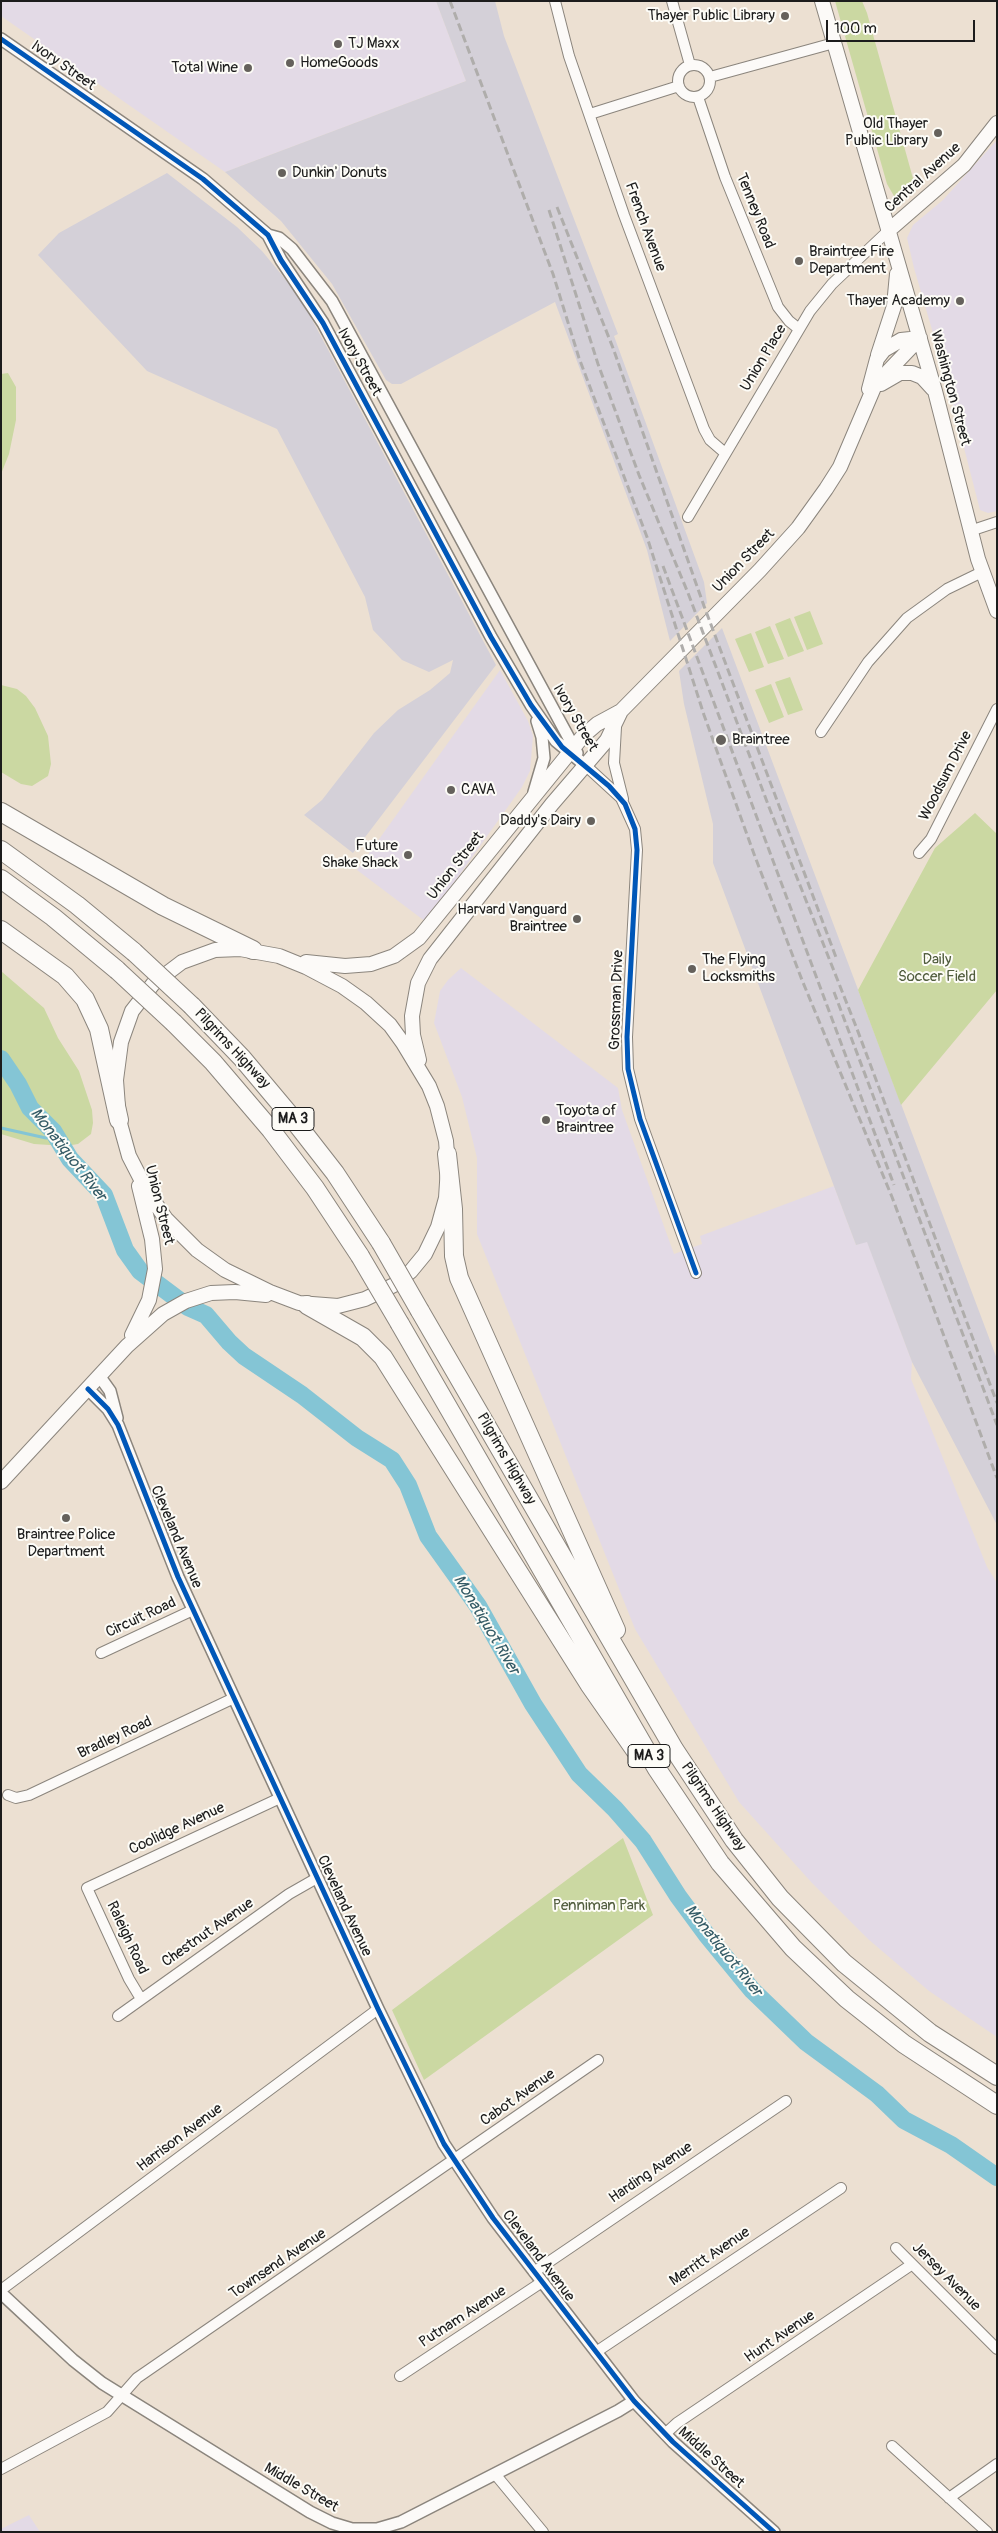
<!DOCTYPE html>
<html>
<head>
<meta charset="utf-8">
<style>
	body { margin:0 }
	#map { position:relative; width:998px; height:2533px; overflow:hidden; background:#ece0d2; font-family:Pangolin,sans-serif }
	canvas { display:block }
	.frame { position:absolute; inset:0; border:2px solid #1c1c1c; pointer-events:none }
	.scale { position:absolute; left:826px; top:20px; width:149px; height:22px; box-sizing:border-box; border:2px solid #1c1c1c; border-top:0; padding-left:6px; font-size:15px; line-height:18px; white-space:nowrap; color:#1c1c1c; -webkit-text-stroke:4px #fdfcf7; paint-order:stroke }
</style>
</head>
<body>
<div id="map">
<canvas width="998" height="2533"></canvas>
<div class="frame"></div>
<div class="scale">100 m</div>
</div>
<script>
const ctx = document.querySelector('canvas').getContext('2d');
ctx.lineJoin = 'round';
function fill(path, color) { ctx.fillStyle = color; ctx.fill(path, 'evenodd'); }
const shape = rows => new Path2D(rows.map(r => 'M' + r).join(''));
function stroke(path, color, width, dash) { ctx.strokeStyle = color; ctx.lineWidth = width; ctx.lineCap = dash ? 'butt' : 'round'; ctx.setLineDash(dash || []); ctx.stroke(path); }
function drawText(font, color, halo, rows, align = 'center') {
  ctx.font = font + ' Pangolin,sans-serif'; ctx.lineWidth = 4; ctx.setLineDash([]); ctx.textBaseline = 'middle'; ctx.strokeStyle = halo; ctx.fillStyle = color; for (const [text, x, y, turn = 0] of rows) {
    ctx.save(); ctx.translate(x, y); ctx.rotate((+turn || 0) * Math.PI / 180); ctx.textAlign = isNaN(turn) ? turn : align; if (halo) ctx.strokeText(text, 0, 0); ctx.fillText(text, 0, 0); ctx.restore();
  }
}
const built = shape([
	[1,1,436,1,466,81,225,172,1,16],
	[997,140,997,511,988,513,980,510,945,374,914,268,907,238,913,225,943,200],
	[500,670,528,721,533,736,530,771,522,787,426,922,357,870],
	[461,968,618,1088,622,1110,674,1254,702,1244,700,1236,834,1186,856,1245,867,1241,912,1362,911,1379,987,1567,997,1583,997,2037,929,1991,868,1939,812,1883,739,1802,635,1629,477,1234,477,1158,462,1097,434,1023,440,991,448,980],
	[29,2515,40,2532,1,2532,1,2529]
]);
const industrial = shape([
	[436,1,495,1,504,36,618,334,614,336,704,582,707,603,670,641,647,550,555,302,401,384,392,384,386,380,332,284,281,221,225,172,466,81],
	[167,173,237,227,262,251,300,297,496,665,353,853,304,815,322,800,374,733,398,710,430,690,450,673,453,660,429,672,402,660,373,630,365,597,277,429,147,371,38,255,59,233],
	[722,628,997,1359,997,1525,912,1362,867,1242,856,1245,713,863,713,824,684,704,679,671]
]);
const green = shape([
	[835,1,862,1,867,13,914,182,913,192,903,199,894,196,887,184],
	[8,373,16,387,16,420,9,454,1,474,1,374],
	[810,611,823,644,807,650,794,617],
	[790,618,804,651,788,657,775,624],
	[770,626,784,659,768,664,755,632],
	[751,633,764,667,749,672,735,639],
	[790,677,803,710,788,715,775,682],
	[771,684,784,717,769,723,755,690],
	[1,685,17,689,26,696,35,708,48,736,51,764,48,776,32,786,21,784,1,772],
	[975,813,997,834,997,990,901,1105,858,990,935,848],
	[1,971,44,1008,58,1038,79,1071,92,1110,93,1123,91,1134,78,1144,66,1146,34,1144,1,1134],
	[623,1838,653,1915,424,2080,392,2010]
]);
const stream = shape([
	[1,1128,46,1138,57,1136]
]);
const river = shape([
	[1,1059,18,1084,30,1108,53,1131,70,1159,104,1195,125,1250,140,1271,188,1307,206,1315,229,1342,244,1356,302,1395,357,1438,392,1460,408,1485,428,1536,478,1606,533,1704,579,1774,615,1809,643,1841,678,1896,706,1934,752,1990,806,2042,877,2094,904,2120,951,2145,997,2177]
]);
const minor = shape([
	[555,1,569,56,624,215,704,429,710,440,725,453],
	[672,1,690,65],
	'678 81a16 16 0 1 1 32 0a16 16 0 1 1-32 0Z',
	[710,77,834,43],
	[698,97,725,177,778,307,789,321,799,329],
	[590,114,679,86],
	[688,517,810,311,832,284,888,231],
	[970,531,997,522],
	[616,727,614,763,623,799],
	[821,732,868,662,907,618,947,589,982,572],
	[585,765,621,798,635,829,637,850,627,1037,628,1069,640,1119,696,1273],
	[919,853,931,839,997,709],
	[101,1653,193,1610],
	[8,1795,16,1798,29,1795,234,1698],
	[141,1999,129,1979,87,1888,280,1798],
	[118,2016,289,1894,317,1878],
	[896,2248,997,2349],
	[534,2272,786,2101],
	[1,2290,378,2009],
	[596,2352,841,2188],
	[400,2376,542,2282],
	[665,2434,677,2423,911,2265],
	[892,2446,987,2532],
	[1,2469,107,2412,137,2378,598,2060],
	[495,2474,543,2532],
	[949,2498,997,2464]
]);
const tertiary = shape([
	[1,39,203,179,268,235,281,260,323,323,491,637,531,705,556,741,585,765],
	[268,235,279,238,292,249,332,301,577,753],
	[534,792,544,758,542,737,537,721],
	[100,1377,110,1391,117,1418],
	[88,1389,108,1409,118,1425,178,1577,378,2009,444,2144,493,2218,634,2401,673,2442,774,2532],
	[1,2293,73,2360,102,2383,310,2512,332,2523,352,2529,377,2529,401,2522,618,2411,634,2401]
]);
const secondary = shape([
	[822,1,935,391,978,559,997,611],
	[888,231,964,165,997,123],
	[878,355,894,306,897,274],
	[881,384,900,373,912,373,922,377,933,389],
	[869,389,877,359,884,350,901,340,920,338],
	[240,949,279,956,306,967,342,986,366,1003,390,1025,403,1043,429,1086,437,1106,446,1141,448,1167,446,1198,438,1227,425,1254,411,1271,394,1285,365,1299,338,1306,299,1303,270,1292,225,1270,197,1250,166,1219,147,1191,129,1156,119,1120,116,1080,121,1042,132,1011,153,984,182,962,215,950,240,949],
	[306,962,345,966,371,964,394,956,419,938,583,736,597,724,621,711,760,570,798,528,826,489,840,467,875,385,920,338],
	[419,1060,413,1035,412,1016,418,983,430,959,552,804,607,740,621,711],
	[132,1335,149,1300,155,1269,152,1239,139,1186],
	[1,1482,127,1346,163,1314,186,1301,211,1293,235,1292,266,1295]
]);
const motorway = shape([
	[1,812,163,906,253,950],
	[1,850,77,905,134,952],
	[1,879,53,917,117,970],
	[1,930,65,976,85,999,99,1029,119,1120],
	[192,1006,242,1058,289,1114,335,1173,381,1243],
	[174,1023,213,1062,271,1130,315,1188,360,1256],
	[447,1154,453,1209,454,1256,459,1278,616,1630],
	[307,1305,363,1337,383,1357,589,1684,635,1750],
	[420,1311,674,1749,734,1840,780,1898,844,1963,930,2033,997,2076],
	[400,1324,657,1769,720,1863,793,1948,847,1999,904,2044,997,2105]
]);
const rail = shape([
	[450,1,553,274,579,358,647,537,704,715,754,854,802,980,892,1197,997,1478],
	[557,207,613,348,704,606,837,960],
	[549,210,598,364,639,475,688,593,769,807,857,1029,997,1403],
	[663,566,894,1185],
	[834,992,997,1425]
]);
const motorwayBridge = shape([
	[134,952,192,1006],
	[117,970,174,1023],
	[381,1243,420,1311],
	[360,1256,400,1324]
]);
const cycleway = shape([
	[1,39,203,179,268,235,281,260,323,323,491,637,531,705,562,747,609,786,625,804,635,829,637,850,627,1037,628,1069,640,1119,696,1273],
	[88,1389,108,1409,118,1425,178,1577,378,2009,444,2144,493,2218,634,2401,673,2442,774,2532]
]);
const markers = [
	[785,16,5,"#65615c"],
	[338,44,5,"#65615c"],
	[290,63,5,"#65615c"],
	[248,68,5,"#65615c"],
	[938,133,5,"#65615c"],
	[282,173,5,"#65615c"],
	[799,261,5,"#65615c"],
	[960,301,5,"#65615c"],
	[721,740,6,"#65615c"],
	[451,790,5,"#65615c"],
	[591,821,5,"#65615c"],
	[408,855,5,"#65615c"],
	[577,919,5,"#65615c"],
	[692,969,5,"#65615c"],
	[546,1120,5,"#65615c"],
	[66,1518,5,"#65615c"]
];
const shields = [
	[293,1119,42],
	[649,1756,42]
];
const shieldNames = [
	["MA 3",293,1119],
	["MA 3",649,1756]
];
const poiNames = [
	["Thayer Public Library",775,16,"right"],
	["TJ Maxx",348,44],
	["HomeGoods",300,63],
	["Total Wine",238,68,"right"],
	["Old Thayer",928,124,"right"],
	["Public Library",928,141,"right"],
	["Dunkin' Donuts",292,173],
	["Braintree Fire",809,252],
	["Department",809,269],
	["Thayer Academy",950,301,"right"],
	["Braintree",732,740],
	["CAVA",461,790],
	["Daddy's Dairy",581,821,"right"],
	["Future",398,846,"right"],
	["Shake Shack",398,863,"right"],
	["Harvard Vanguard",567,910,"right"],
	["Braintree",567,927,"right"],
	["The Flying",702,960],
	["Locksmiths",702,977],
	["Toyota of",556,1111],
	["Braintree",556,1128],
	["Braintree Police",66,1535,"center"],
	["Department",66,1552,"center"]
];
const streetNames = [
	["Ivory Street",63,66,35],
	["Central Avenue",923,178,-42],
	["Tenney Road",755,211,68],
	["French Avenue",645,227,70],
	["Union Place",764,358,-59],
	["Ivory Street",359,362,61],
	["Washington Street",950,388,75],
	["Union Street",744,561,-46],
	["Ivory Street",575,718,60],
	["Woodsum Drive",946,776,-63],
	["Union Street",456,866,-52],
	["Grossman Drive",617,1000,-88],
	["Pilgrims Highway",232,1049,47],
	["Union Street",159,1205,76],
	["Pilgrims Highway",506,1459,60],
	["Cleveland Avenue",176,1537,67],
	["Circuit Road",141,1618,-25],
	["Bradley Road",115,1738,-25],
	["Pilgrims Highway",713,1807,56],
	["Coolidge Avenue",177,1829,-25],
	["Cleveland Avenue",344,1906,65],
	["Chestnut Avenue",208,1933,-35],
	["Raleigh Road",127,1938,65],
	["Cabot Avenue",518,2098,-35],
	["Harrison Avenue",180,2138,-37],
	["Harding Avenue",651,2173,-34],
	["Cleveland Avenue",538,2256,53],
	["Merritt Avenue",710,2257,-34],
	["Townsend Avenue",278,2264,-34],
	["Jersey Avenue",946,2277,45],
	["Putnam Avenue",463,2317,-33],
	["Hunt Avenue",780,2337,-34],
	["Middle Street",711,2458,42],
	["Middle Street",301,2488,30]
];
const parkNames = [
	["Daily",937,960],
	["Soccer Field",937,977],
	["Penniman Park",599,1906]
];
const waterNames = [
	["Monatiquot River",68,1155,52],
	["Monatiquot River",486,1625,59],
	["Monatiquot River",723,1951,51]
];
fill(built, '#e3dae6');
fill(industrial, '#d4d0d8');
fill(green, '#cbd8a2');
stroke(stream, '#84c5d5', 3);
stroke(river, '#84c5d5', 18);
stroke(minor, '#8b857d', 12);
stroke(tertiary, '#8b857d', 14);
stroke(secondary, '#8b857d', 16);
stroke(motorway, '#8b857d', 20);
stroke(minor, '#fcfaf8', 10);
stroke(tertiary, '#fcfaf8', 11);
stroke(secondary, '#fcfaf8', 14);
stroke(motorway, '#fcfaf8', 18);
stroke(rail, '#afadab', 3, [8, 4]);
stroke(motorwayBridge, '#8b857d', 20, []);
stroke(motorwayBridge, '#fcfaf8', 18);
stroke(cycleway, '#0057b8', 5);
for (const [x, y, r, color] of markers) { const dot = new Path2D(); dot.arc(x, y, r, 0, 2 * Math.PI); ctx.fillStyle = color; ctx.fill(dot); stroke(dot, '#fdfcf7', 2); }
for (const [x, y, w] of shields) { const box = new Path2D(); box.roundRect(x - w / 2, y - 11.5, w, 23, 4); ctx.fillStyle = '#fdfcf7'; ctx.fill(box); stroke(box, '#1c1c1c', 1); }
drawText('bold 14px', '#1c1c1c', null, shieldNames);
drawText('15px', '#1c1c1c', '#fdfcf7', poiNames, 'left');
drawText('15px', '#1c1c1c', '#fdfcf7', streetNames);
drawText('15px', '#505c3d', '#fdfcf7', parkNames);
drawText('italic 16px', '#345b66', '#fdfcf7', waterNames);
</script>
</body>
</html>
